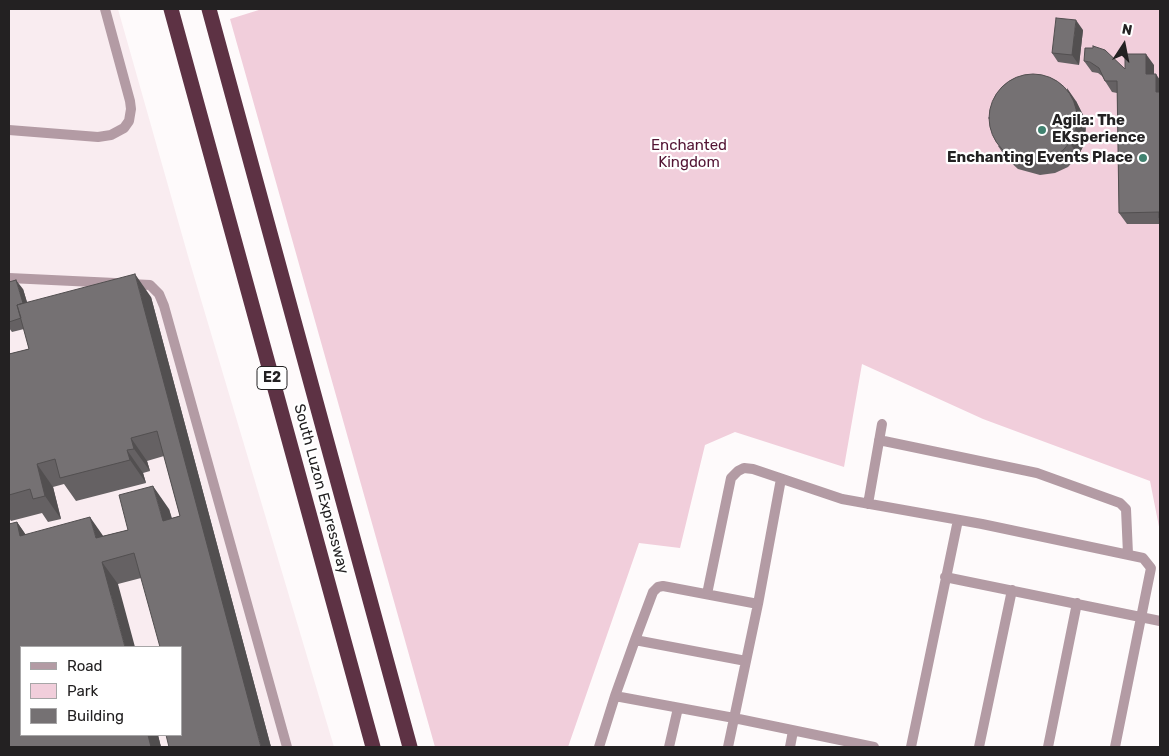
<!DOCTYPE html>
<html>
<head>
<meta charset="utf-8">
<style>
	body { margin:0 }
	#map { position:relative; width:1169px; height:756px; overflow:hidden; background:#fefafb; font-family:Rubik,sans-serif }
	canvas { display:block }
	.frame { position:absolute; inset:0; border:10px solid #232122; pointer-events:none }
	.legend { position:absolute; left:20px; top:646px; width:162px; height:90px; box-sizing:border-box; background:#fff; border:1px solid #a7a6a7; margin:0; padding:6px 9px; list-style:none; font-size:15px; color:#232122 }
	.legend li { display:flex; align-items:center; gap:10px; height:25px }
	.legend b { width:25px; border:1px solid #a7a6a7 }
	.north { position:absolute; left:1099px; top:20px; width:50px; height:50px; -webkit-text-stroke:4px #fff; paint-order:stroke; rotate:11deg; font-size:14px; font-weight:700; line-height:20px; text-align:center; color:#232122 }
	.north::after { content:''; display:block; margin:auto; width:18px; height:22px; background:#232122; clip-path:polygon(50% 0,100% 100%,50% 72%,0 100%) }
</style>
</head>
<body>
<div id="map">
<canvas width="1169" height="756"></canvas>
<div class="frame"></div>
<ul class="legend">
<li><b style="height:6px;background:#b39ba4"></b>Road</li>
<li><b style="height:14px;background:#f1cedb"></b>Park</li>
<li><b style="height:14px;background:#757173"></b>Building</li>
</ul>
<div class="north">N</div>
</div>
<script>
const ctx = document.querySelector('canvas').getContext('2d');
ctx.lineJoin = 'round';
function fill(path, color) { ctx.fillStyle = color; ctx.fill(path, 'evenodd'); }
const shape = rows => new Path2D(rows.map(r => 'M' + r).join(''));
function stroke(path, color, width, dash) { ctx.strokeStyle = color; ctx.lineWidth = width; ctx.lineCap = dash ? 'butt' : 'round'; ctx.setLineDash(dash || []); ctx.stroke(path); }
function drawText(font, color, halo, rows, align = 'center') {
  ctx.font = font + ' Rubik,sans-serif'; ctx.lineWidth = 4.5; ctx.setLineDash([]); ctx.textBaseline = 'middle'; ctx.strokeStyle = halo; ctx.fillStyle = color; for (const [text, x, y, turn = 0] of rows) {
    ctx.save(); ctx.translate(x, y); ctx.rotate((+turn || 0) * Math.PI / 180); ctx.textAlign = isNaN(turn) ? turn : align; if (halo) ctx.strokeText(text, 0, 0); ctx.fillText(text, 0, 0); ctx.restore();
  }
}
const built = shape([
	[9,9,118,9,188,256,334,747,9,747],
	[21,647,181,647,181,735,21,735]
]);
const green = shape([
	[262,9,1160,9,1160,532,1150,481,983,419,862,364,844,467,735,432,705,445,680,548,639,543,568,747,435,747,230,19]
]);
const street = shape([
	[9,130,98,137,111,135,124,128,129,121,131,109,130,101,105,9],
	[9,278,115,283],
	[130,284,150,285,159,294,164,306,287,747],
	[879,440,1037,473,1120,503,1126,509,1128,554],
	[868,504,882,424],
	[945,577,1160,621],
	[707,594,731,478,738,471,744,468,753,469,842,499,982,524,1143,558,1151,568,1115,747],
	[635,640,746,661],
	[615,696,734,718,874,747],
	[599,747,615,696,635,640,653,592,658,587,663,586,758,604],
	[669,747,678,708],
	[728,747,758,604,781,479],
	[790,747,793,731],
	[911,747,958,520],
	[979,747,1012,590],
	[1048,747,1077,603]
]);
const highway = shape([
	[171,9,373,747],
	[209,9,410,747]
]);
const wall = shape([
	[1083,30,1079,65,1058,62,1052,53],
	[1084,61,1125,69,1154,65,1154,74,1160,80,1160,224,1127,224,1119,213,1117,93,1112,92,1105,81,1102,76,1098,73,1092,72],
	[1076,101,1086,121,1085,143,1078,156,1068,167,1055,173,1040,175,1018,169,1007,159,998,146],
	[23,289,27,302,151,297,271,747,181,647,141,578,118,584,21,735,158,735,161,747,9,747,17,522,25,534,103,536,128,530,169,509,172,518,180,516,164,456,147,461,150,471,143,473,146,483,76,501,64,484,53,487,61,519,48,522,42,513,11,521,9,518,9,354,29,349,24,329,12,332,9,328,9,322]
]);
const shadedWall = shape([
	[1076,20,1083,30,1079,65,1072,55],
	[1146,54,1154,65,1154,85,1146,74],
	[1156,74,1160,80,1160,98,1156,92],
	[1067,88,1076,101,1086,121,1085,143,1078,156,1070,143],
	[135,274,151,297,271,747,261,747],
	[16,280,23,289,34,326,27,317],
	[131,438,147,461,150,471,134,449],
	[127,450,143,473,146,483,130,460],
	[37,464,53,487,61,519,45,496],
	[153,486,169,509,178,544,163,521],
	[90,517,106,540,96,538],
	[17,522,33,545,20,536],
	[102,562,118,584,135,647,125,647],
	[148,735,158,735,161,747,151,747]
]);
const building = shape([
	[1056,18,1076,20,1072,55,1052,53,1056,18],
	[1093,46,1105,50,1125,69,1125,54,1146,54,1146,74,1156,74,1156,92,1160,92,1160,218,1159,218,1159,212,1119,213,1117,81,1105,81,1099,68,1090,62,1084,61,1085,48,1093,48,1093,46],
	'989 118a44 44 0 1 1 88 0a44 44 0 1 1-88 0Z',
	[135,274,261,747,169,747,166,735,181,735,181,647,160,647,134,553,102,562,125,647,21,647,21,735,148,735,151,747,9,747,9,524,17,522,20,536,90,517,96,538,128,530,119,495,153,486,163,521,180,516,157,431,131,438,134,449,127,450,130,460,60,478,55,459,37,464,45,496,33,499,30,489,9,495,9,354,29,349,17,305,135,274],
	[16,280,23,303,17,305,21,318,9,322,9,282,16,280]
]);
const markers = [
	[1042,130,5,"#418270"],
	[1143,158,5,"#418270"]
];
const shields = [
	[272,378,30]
];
const shieldNames = [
	["E2",272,378]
];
const poiNames = [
	["Agila: The",1052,121],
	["EKsperience",1052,138],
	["Enchanting Events Place",1133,158,"right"]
];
const parkNames = [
	["Enchanted",689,146],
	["Kingdom",689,163]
];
const streetNames = [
	["South Luzon Expressway",321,489,75]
];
fill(built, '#f9ecf0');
fill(green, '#f1cedb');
stroke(street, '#b39ba4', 10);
stroke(highway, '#5d3244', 15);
fill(wall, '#656163');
fill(shadedWall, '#524f50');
fill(building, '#757173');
stroke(building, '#524f50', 1);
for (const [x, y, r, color] of markers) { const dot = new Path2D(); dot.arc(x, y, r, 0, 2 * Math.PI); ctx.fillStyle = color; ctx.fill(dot); stroke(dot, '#fff', 2); }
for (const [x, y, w] of shields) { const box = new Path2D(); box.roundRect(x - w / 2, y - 11.5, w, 23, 4); ctx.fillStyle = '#fff'; ctx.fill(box); stroke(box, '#232122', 1); }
drawText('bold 14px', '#232122', null, shieldNames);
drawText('bold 15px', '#232122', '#fff', poiNames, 'left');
drawText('15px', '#531534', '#fff', parkNames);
drawText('15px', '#232122', '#fff', streetNames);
</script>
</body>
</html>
